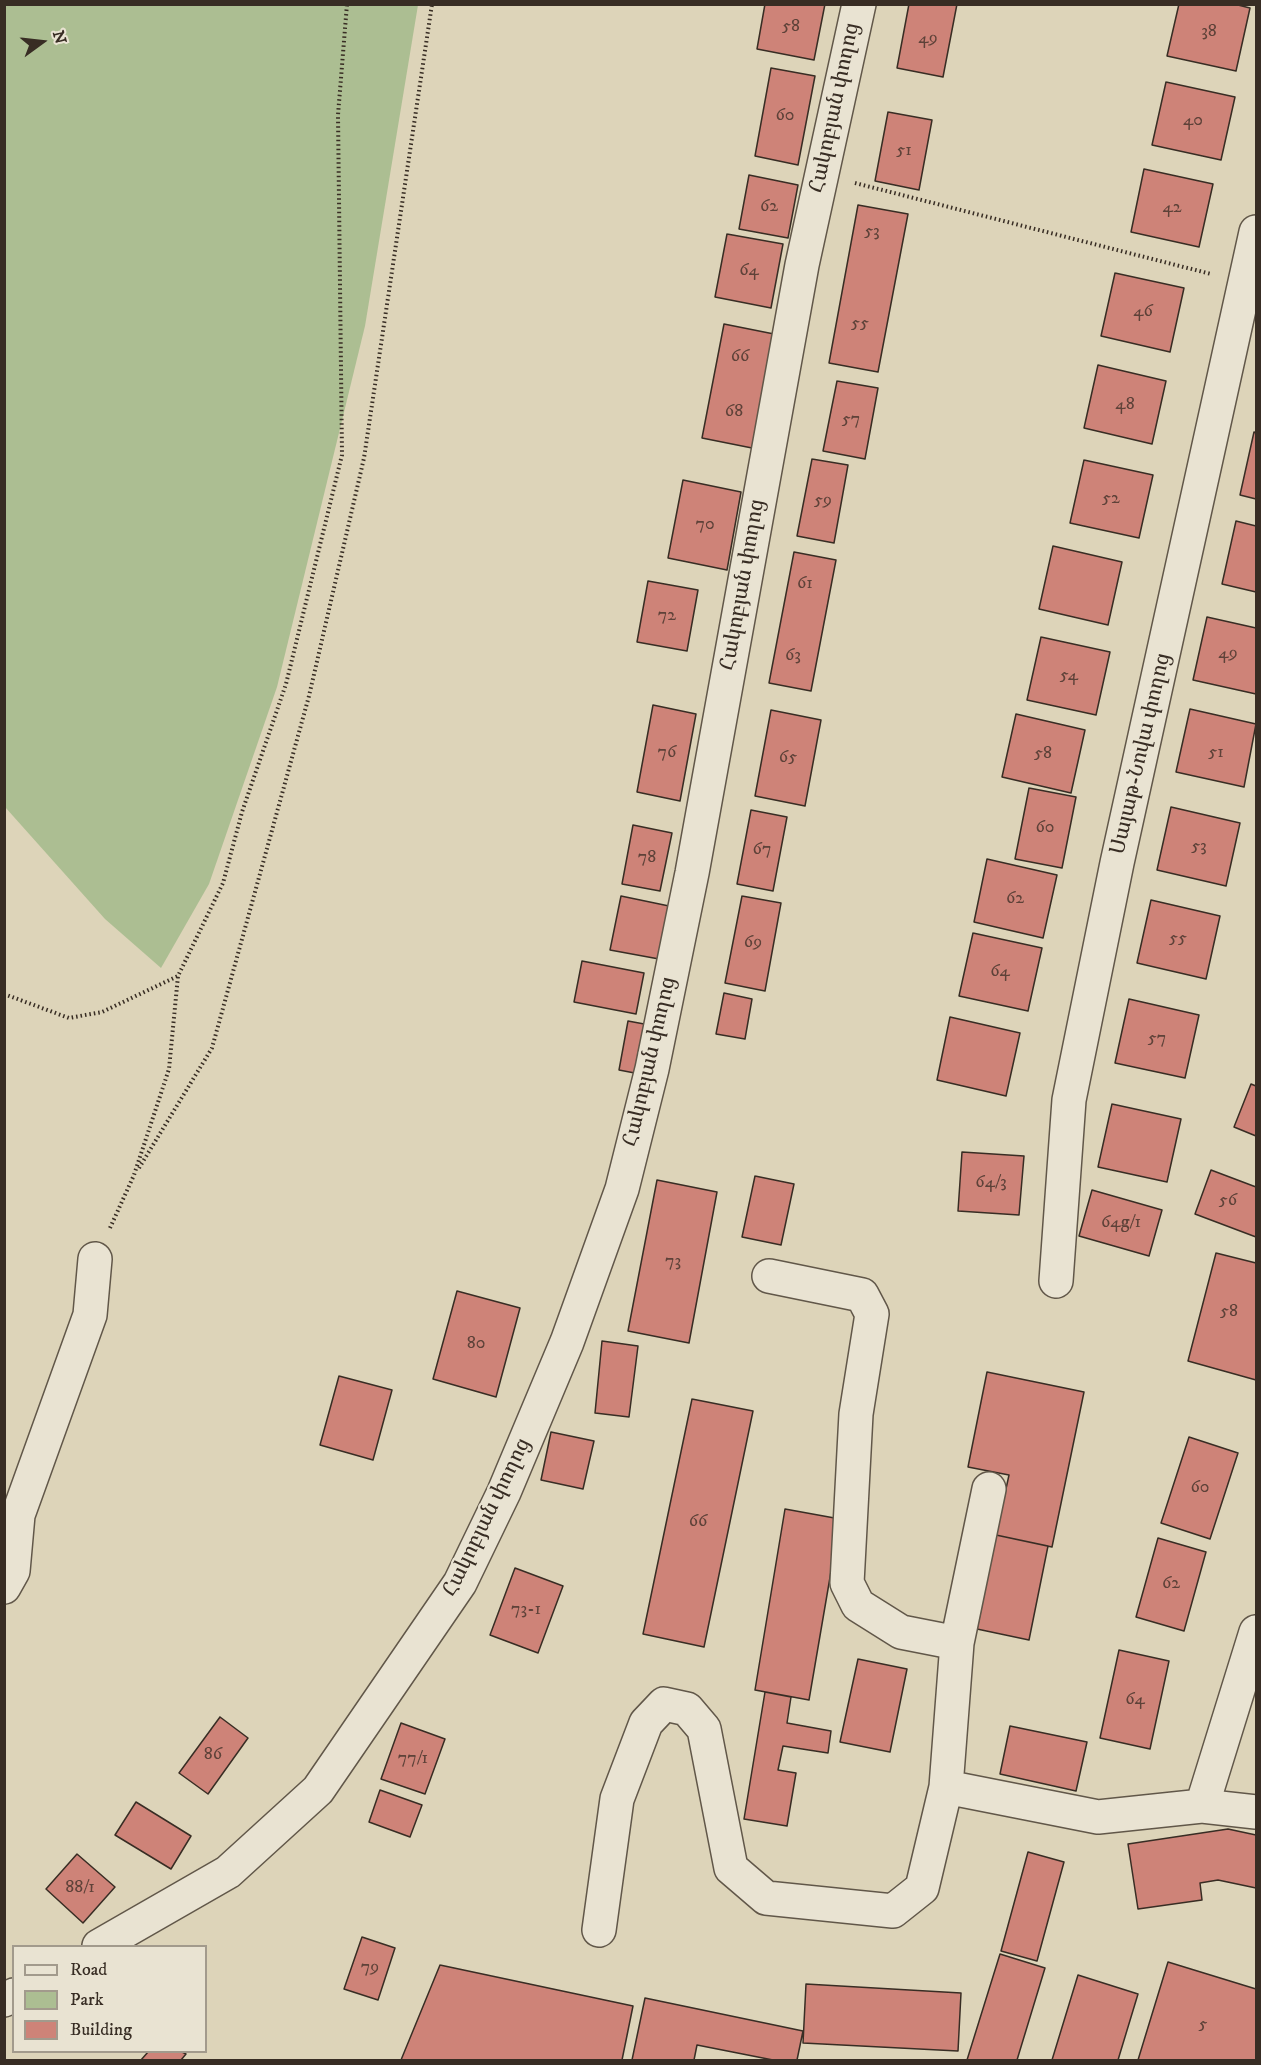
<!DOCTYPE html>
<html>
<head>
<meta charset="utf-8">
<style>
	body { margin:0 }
	#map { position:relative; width:1261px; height:2065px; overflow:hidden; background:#ddd4b9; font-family:"IM FELL DW Pica",serif }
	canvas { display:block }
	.frame { position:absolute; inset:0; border:6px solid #382d24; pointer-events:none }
	.legend { position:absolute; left:12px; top:1945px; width:195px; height:108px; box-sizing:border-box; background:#e9e3d2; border:2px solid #a29a8c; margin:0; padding:8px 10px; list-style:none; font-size:18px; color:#382d24 }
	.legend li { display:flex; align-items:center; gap:12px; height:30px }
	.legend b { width:30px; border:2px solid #a29a8c }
	.north { position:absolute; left:12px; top:12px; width:60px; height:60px; -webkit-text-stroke:4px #e9e3d2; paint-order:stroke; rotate:75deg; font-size:16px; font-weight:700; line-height:24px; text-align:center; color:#382d24 }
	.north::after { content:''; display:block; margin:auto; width:21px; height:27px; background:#382d24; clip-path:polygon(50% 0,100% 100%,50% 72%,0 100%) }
</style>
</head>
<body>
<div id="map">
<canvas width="1261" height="2065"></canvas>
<div class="frame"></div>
<ul class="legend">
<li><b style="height:8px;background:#e9e3d2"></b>Road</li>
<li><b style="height:16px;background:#acbe92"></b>Park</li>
<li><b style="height:16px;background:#ce8378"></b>Building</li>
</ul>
<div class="north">N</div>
</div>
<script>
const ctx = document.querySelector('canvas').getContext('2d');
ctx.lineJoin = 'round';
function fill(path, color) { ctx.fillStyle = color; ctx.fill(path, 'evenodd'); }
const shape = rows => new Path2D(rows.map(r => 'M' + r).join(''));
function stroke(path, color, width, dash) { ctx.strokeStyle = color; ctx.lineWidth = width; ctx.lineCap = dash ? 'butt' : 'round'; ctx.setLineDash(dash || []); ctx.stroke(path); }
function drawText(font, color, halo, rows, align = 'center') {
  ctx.font = font + ' "IM FELL DW Pica","Noto Serif Armenian",serif'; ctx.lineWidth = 4.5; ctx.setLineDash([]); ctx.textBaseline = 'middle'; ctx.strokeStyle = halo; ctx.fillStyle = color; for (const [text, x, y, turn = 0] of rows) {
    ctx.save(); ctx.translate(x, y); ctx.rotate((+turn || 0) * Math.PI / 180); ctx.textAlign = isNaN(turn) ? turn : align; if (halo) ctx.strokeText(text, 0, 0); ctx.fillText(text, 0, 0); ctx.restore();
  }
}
const green = shape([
	[4,5,418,5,365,326,277,687,209,884,161,968,105,919,5,807]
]);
const building = shape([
	[765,4,825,4,814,60,757,49,765,4],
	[909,4,957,4,943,77,897,68,909,4],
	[1179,4,1234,4,1250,8,1236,71,1167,56,1179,4],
	[771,68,815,76,798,165,755,156,771,68],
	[1166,82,1235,97,1221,160,1152,145,1166,82],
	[888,112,932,120,919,190,875,181,888,112],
	[1144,169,1213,184,1199,247,1131,232,1144,169],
	[749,175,798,185,788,238,739,229,749,175],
	[858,205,908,214,878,372,829,363,858,205],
	[727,234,783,244,771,308,715,297,727,234],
	[1115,273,1184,288,1170,352,1101,336,1115,273],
	[724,324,774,334,752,448,702,438,724,324],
	[1098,365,1166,381,1152,444,1084,428,1098,365],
	[837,381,878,388,865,459,823,451,837,381],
	[1254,432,1256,433,1256,499,1240,495,1254,432],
	[812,459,848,465,834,543,797,536,812,459],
	[1084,460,1153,475,1139,538,1070,523,1084,460],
	[683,480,741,492,727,570,668,558,683,480],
	[1236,521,1256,526,1256,592,1222,584,1236,521],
	[1053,546,1122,562,1108,625,1039,609,1053,546],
	[794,552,836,560,811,691,769,683,794,552],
	[648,581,698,590,687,651,637,642,648,581],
	[1207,617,1256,628,1256,694,1193,680,1207,617],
	[1041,637,1110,652,1096,715,1027,700,1041,637],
	[653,705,696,714,680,801,637,792,653,705],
	[1190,709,1256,724,1244,787,1176,772,1190,709],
	[771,710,821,720,805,806,755,796,771,710],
	[1016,714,1085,730,1071,793,1002,777,1016,714],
	[1029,788,1076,797,1062,868,1015,859,1029,788],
	[1171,807,1240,823,1226,886,1157,870,1171,807],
	[751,810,787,817,773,891,737,884,751,810],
	[633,825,672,833,660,891,622,884,633,825],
	[987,859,1057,875,1043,938,974,922,987,859],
	[621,896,669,906,659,959,610,950,621,896],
	[742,896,781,903,765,991,725,983,742,896],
	[1151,900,1220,916,1206,979,1137,963,1151,900],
	[973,933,1042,948,1028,1011,959,996,973,933],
	[582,961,644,973,636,1014,574,1002,582,961],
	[724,993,752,999,745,1039,716,1034,724,993],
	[1129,999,1199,1015,1185,1078,1115,1063,1129,999],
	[950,1017,1020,1033,1006,1096,937,1080,950,1017],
	[628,1021,655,1026,645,1075,619,1070,628,1021],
	[1251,1084,1256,1086,1256,1136,1234,1127,1251,1084],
	[1112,1104,1181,1119,1167,1182,1098,1167,1112,1104],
	[962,1152,1024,1156,1019,1215,958,1211,962,1152],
	[1211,1170,1256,1187,1256,1237,1195,1214,1211,1170],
	[755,1176,794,1184,781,1245,742,1237,755,1176],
	[657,1180,717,1192,689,1343,628,1331,657,1180],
	[1092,1190,1162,1210,1149,1256,1079,1236,1092,1190],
	[1216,1253,1256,1263,1256,1380,1188,1361,1216,1253],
	[457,1291,520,1308,496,1397,433,1379,457,1291],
	[602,1341,638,1346,629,1417,595,1413,602,1341],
	[987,1372,1084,1392,1052,1547,996,1535,1009,1475,968,1467,987,1372],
	[339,1376,392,1390,373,1460,320,1445,339,1376],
	[692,1399,753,1411,704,1647,643,1634,692,1399],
	[551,1432,594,1441,583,1489,541,1480,551,1432],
	[1189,1437,1238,1453,1210,1539,1161,1523,1189,1437],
	[785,1509,840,1519,809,1700,755,1690,785,1509],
	[996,1535,1048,1546,1029,1640,977,1629,996,1535],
	[1158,1538,1206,1552,1184,1631,1136,1617,1158,1538],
	[515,1568,563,1586,538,1653,490,1635,515,1568],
	[1119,1650,1169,1661,1150,1749,1100,1738,1119,1650],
	[858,1659,907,1669,890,1752,840,1742,858,1659],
	[765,1692,791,1697,787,1723,831,1731,828,1753,783,1746,778,1770,796,1773,787,1826,744,1819,765,1692],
	[220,1717,248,1738,208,1794,179,1773,220,1717],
	[401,1723,445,1739,425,1794,381,1779,401,1723],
	[1010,1726,1087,1742,1076,1791,1000,1774,1010,1726],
	[380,1790,422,1805,410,1837,369,1822,380,1790],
	[136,1802,191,1836,171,1869,115,1835,136,1802],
	[1228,1829,1256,1835,1256,1888,1218,1880,1200,1883,1202,1900,1138,1909,1128,1844,1228,1829],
	[1028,1852,1064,1862,1037,1961,1001,1951,1028,1852],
	[77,1854,115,1887,83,1923,46,1889,77,1854],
	[362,1937,395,1948,378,2000,344,1989,362,1937],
	[1000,1954,1045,1968,1017,2060,967,2060,1000,1954],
	[1168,1962,1256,1989,1256,2060,1138,2060,1168,1962],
	[440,1965,633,2006,622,2060,401,2060,440,1965],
	[1078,1975,1138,1994,1118,2060,1052,2060,1078,1975],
	[806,1984,961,1993,958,2051,803,2043,806,1984],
	[645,1998,803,2031,797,2060,773,2060,697,2045,694,2060,632,2060,645,1998],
	[148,2052,182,2052,186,2054,181,2060,141,2060,148,2052]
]);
const path = shape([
	[855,183,1211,274],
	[4,994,69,1018,102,1012,178,976],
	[139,1168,212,1048,309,696,364,458,432,4],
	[110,1228,134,1175,169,1069,178,976,223,883,242,812,286,684,342,455,338,115,347,4]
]);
const minor = shape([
	[769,1276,862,1295,872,1314,856,1414,847,1583,858,1605,901,1632,957,1643],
	[1056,1281,1069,1100,1117,863,1256,232],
	[4,1587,13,1571,18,1515,90,1315,95,1259],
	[946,1787,957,1643,989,1489],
	[1202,1806,1256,1632],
	[599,1930,617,1799,646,1723,664,1704,687,1709,704,1729,731,1868,766,1898,893,1911,922,1888,946,1787,1098,1817,1202,1806,1256,1812],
	[99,1946,228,1872,318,1790,460,1583,504,1492,567,1342,622,1189,652,1069,692,873,802,265,859,4],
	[4,2000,14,1995]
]);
const numberNames = [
	["58",791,27],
	["38",1209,32],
	["49",928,39],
	["60",785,116],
	["40",1193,121],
	["51",904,151],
	["62",769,207],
	["42",1172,208],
	["53",872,232],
	["64",749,271],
	["46",1143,312],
	["55",860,324],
	["66",740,357],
	["48",1125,405],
	["68",734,412],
	["57",851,420],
	["52",1111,499],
	["59",823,501],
	["70",705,525],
	["61",805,584],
	["72",667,616],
	["49",1228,654],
	["63",793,656],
	["54",1069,676],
	["76",667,753],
	["51",1216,753],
	["58",1043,754],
	["65",788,758],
	["60",1045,828],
	["53",1199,847],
	["67",762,850],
	["78",647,858],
	["62",1015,899],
	["55",1178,939],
	["69",753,943],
	["64",1000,972],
	["57",1157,1039],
	["64/3",991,1183],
	["56",1228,1201],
	["64g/1",1121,1223],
	["73",673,1262],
	["58",1229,1312],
	["80",476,1344],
	["60",1200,1488],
	["66",698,1522],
	["62",1171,1584],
	["73-1",526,1610],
	["64",1135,1700],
	["86",213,1755],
	["77/1",413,1759],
	["88/1",80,1888],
	["79",370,1968],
	["5",1203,2025]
];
const streetNames = [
	["Հակոբյան փողոց",836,108,-78],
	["Հակոբյան փողոց",744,585,-80],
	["Սայաթ-Նովա փողոց",1142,754,-77],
	["Հակոբյան փողոց",651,1062,-77],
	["Հակոբյան փողոց",488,1518,-64]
];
fill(green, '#acbe92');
fill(building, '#ce8378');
stroke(building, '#382d24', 1.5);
stroke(minor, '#615749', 36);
stroke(path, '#382d24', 4, [1.5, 3]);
stroke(minor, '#e9e3d2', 33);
drawText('18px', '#5e4239', null, numberNames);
drawText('21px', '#382d24', '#e9e3d2', streetNames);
</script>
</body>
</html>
